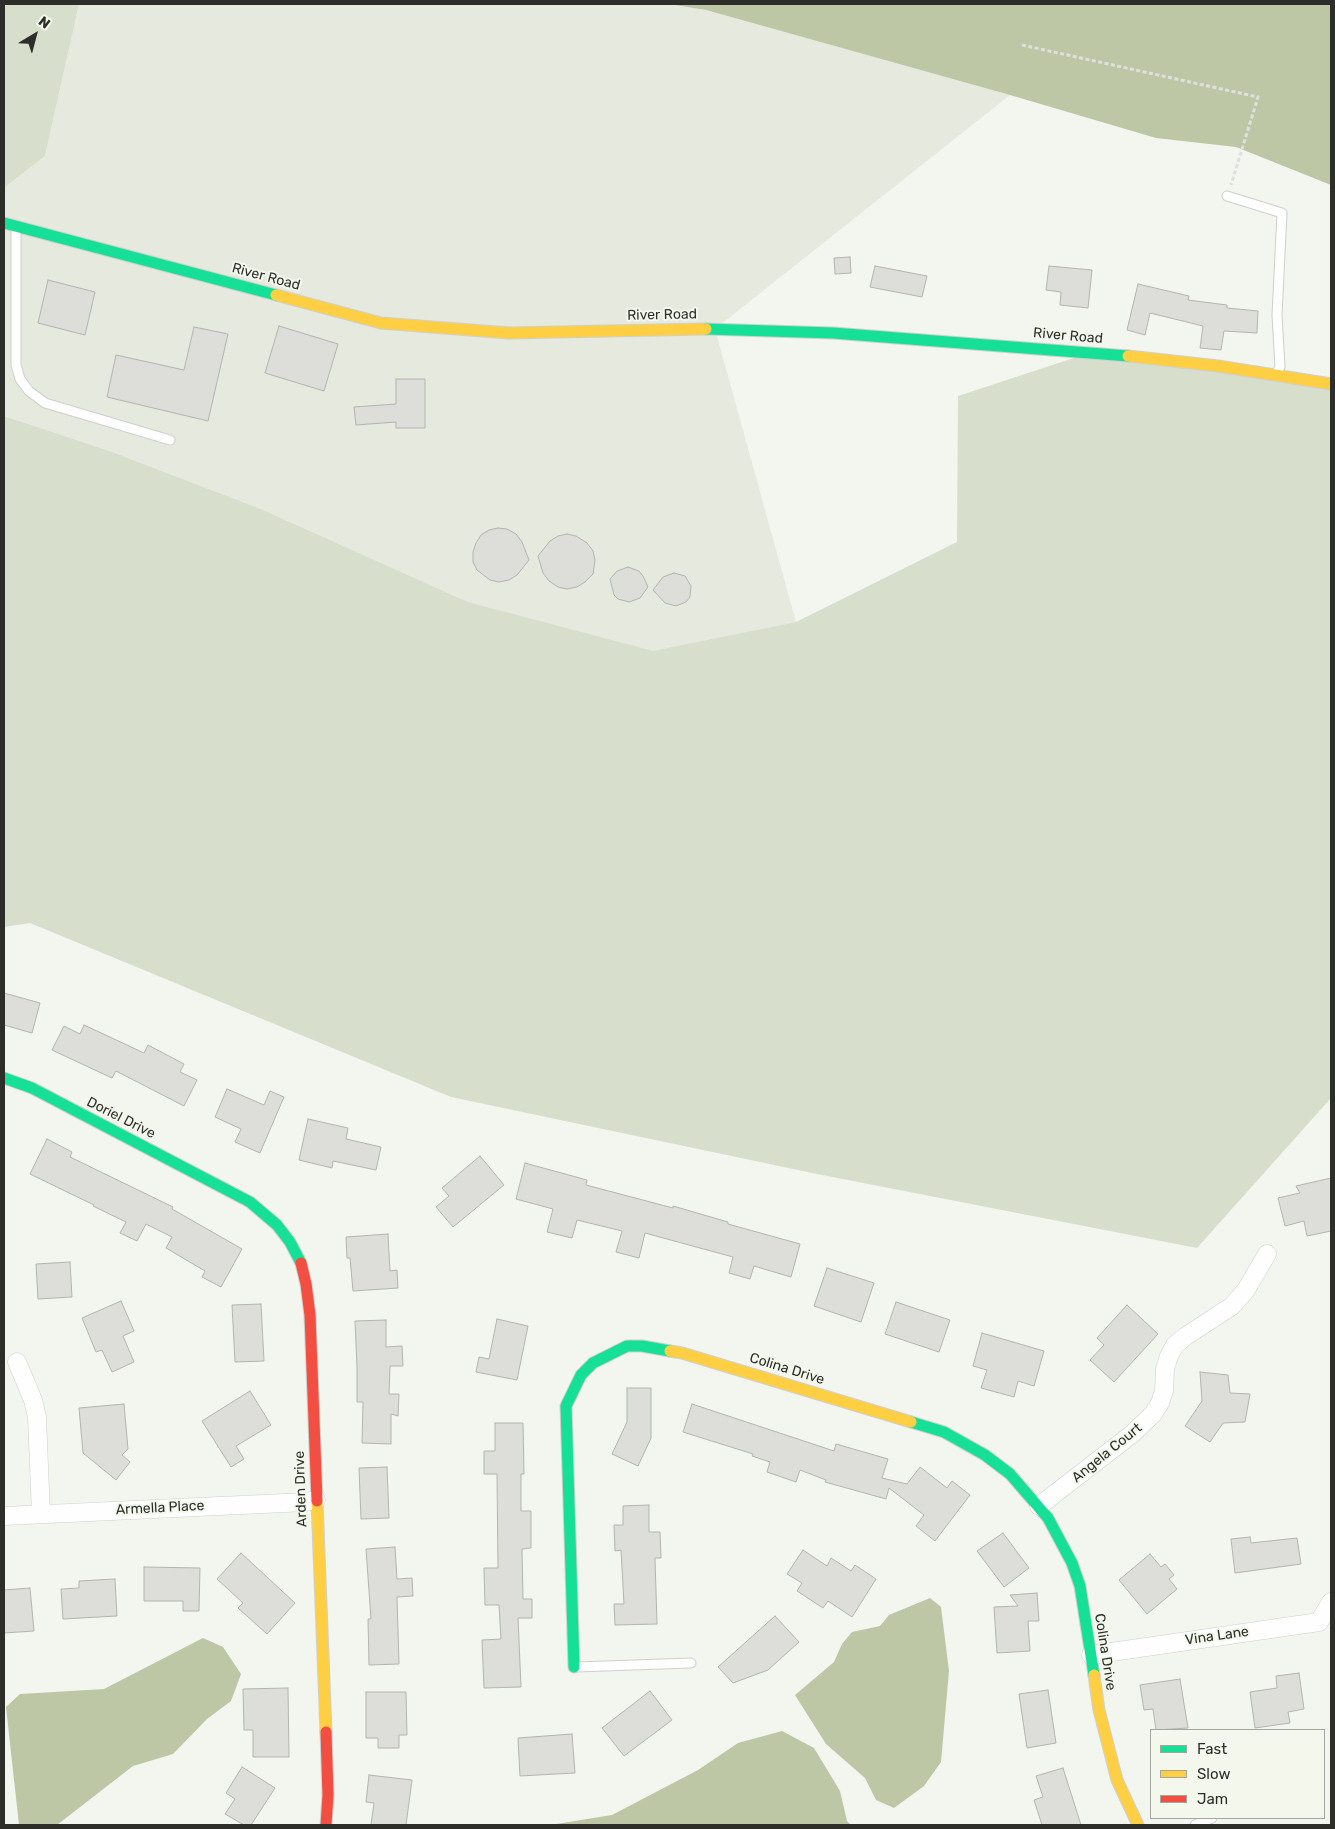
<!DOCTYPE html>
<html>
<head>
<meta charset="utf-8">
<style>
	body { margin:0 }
	#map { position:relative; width:1335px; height:1829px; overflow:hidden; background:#f3f5ef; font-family:Rubik,sans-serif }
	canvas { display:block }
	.frame { position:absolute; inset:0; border:5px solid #2d2e2a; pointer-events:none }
	.legend { position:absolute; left:1150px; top:1729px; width:175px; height:90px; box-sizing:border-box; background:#f4f8ec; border:1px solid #a4a79e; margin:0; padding:6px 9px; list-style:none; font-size:15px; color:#2d2e2a }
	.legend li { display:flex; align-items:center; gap:10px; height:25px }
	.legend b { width:25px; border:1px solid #a4a79e }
	.north { position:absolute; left:10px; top:10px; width:50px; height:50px; -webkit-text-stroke:4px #f4f8ec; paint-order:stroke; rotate:37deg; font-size:14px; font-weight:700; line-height:20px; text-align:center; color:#2d2e2a }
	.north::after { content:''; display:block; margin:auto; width:18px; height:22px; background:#2d2e2a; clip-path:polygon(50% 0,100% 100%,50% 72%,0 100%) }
</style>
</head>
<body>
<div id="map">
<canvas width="1335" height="1829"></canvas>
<div class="frame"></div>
<ul class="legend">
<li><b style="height:6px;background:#16e098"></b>Fast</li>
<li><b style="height:6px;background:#ffcf43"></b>Slow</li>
<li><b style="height:6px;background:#f24e42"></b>Jam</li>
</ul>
<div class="north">N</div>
</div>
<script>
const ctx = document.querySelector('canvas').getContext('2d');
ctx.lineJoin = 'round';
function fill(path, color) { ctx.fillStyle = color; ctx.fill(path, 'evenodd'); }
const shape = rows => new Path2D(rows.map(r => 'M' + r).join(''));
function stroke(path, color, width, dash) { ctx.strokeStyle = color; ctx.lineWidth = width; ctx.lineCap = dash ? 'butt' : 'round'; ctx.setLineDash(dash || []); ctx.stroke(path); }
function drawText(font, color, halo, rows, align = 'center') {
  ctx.font = font + ' Rubik,sans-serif'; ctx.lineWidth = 4; ctx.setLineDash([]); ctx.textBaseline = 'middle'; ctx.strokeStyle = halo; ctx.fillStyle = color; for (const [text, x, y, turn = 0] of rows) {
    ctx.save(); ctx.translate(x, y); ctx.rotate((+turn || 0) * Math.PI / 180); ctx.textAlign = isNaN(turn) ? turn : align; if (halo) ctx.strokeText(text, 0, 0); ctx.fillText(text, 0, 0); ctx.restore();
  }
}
const built = shape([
	[79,4,668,4,706,10,1010,95,715,329,796,622,653,652,468,602,261,509,107,450,4,416,4,188,45,156]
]);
const green = shape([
	[4,4,79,4,45,156,4,188],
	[1092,352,1331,384,1331,1098,1197,1248,817,1174,451,1097,30,923,4,927,4,416,107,450,261,509,468,602,653,651,796,622,957,542,958,396]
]);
const water = shape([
	[668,4,1331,4,1331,185,1236,147,1156,138,1010,95,706,10],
	[930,1598,941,1607,949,1671,941,1762,924,1786,894,1808,876,1800,865,1778,826,1744,795,1695,834,1662,842,1644,852,1632,880,1626,889,1615],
	[203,1638,223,1647,241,1674,231,1701,207,1719,173,1754,133,1766,57,1825,19,1825,6,1707,20,1694,104,1689],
	[782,1731,814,1748,840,1791,847,1821,851,1825,550,1825,612,1815,698,1770,738,1743]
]);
const building = shape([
	[850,257,851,273,835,274,834,258,850,257],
	[875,266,927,276,922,297,870,287,875,266],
	[1049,266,1092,270,1088,308,1060,305,1061,292,1046,290,1049,266],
	[48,280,95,292,85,335,38,323,48,280],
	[1138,284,1189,296,1188,300,1227,305,1227,308,1258,311,1257,333,1224,331,1221,350,1200,348,1203,326,1150,313,1145,335,1127,330,1138,284],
	[279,326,338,344,324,391,265,373,279,326],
	[194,327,228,334,208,421,107,397,116,355,184,370,194,327],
	[396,379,425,379,425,428,396,428,396,422,356,425,354,407,396,404,396,379],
	[498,528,507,529,516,534,522,542,529,560,517,575,509,580,499,582,490,580,477,570,473,562,473,552,476,543,481,535,489,530,498,528],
	[567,534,576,536,587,543,593,551,595,560,593,574,585,582,577,587,567,589,558,587,549,581,543,573,538,556,550,541,558,536,567,534],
	[628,567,639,571,643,576,648,587,640,598,629,602,618,599,614,595,610,579,617,571,628,567],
	[674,573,685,576,691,586,690,597,686,602,676,606,665,603,653,590,663,577,674,573],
	[4,993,40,1003,32,1033,4,1025,4,993],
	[84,1025,144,1053,148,1045,184,1064,180,1072,197,1080,184,1106,116,1071,112,1078,52,1050,64,1026,80,1034,84,1025],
	[227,1089,264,1105,270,1091,284,1097,260,1153,235,1142,241,1129,215,1117,227,1089],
	[308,1119,348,1128,346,1139,381,1147,376,1170,333,1161,332,1168,299,1160,308,1119],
	[47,1139,72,1152,70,1157,173,1207,172,1209,242,1249,221,1287,202,1277,205,1271,166,1248,172,1237,146,1224,137,1241,120,1233,126,1222,93,1206,94,1205,30,1174,47,1139],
	[480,1156,504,1185,453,1227,436,1207,449,1196,442,1188,480,1156],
	[525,1163,587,1180,586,1185,673,1208,673,1206,728,1222,728,1224,800,1244,791,1277,754,1266,750,1279,729,1273,733,1257,645,1233,639,1258,616,1252,622,1231,577,1220,572,1238,547,1232,553,1209,516,1199,525,1163],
	[1331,1178,1331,1231,1307,1236,1304,1221,1285,1226,1278,1198,1300,1193,1296,1186,1331,1178],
	[388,1234,390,1271,397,1270,398,1288,353,1291,350,1258,347,1258,346,1237,388,1234],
	[70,1262,72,1297,38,1299,36,1264,70,1262],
	[827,1268,874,1283,861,1322,814,1306,827,1268],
	[121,1301,134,1331,123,1336,134,1362,112,1372,102,1350,96,1352,82,1318,121,1301],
	[896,1302,950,1320,939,1352,885,1334,896,1302],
	[261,1304,264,1361,235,1362,232,1305,261,1304],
	[1127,1305,1158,1334,1114,1382,1090,1360,1104,1345,1097,1338,1127,1305],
	[497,1319,528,1326,517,1380,476,1372,479,1357,489,1359,497,1319],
	[386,1320,386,1347,402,1346,403,1366,390,1366,389,1394,399,1394,398,1416,391,1414,391,1444,362,1443,363,1402,357,1402,357,1367,355,1321,386,1320],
	[982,1333,1044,1351,1034,1386,1018,1381,1014,1397,981,1388,987,1370,973,1366,982,1333],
	[1200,1372,1228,1375,1230,1393,1250,1394,1245,1422,1223,1423,1210,1442,1185,1426,1202,1401,1200,1372],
	[627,1388,651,1388,651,1438,638,1466,612,1454,627,1422,627,1388],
	[250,1391,271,1425,236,1446,244,1459,231,1467,202,1421,250,1391],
	[124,1404,128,1449,122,1455,130,1462,116,1480,83,1453,79,1408,124,1404],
	[692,1404,834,1451,836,1444,888,1459,882,1478,907,1484,920,1467,947,1488,952,1481,970,1495,935,1541,916,1526,924,1515,889,1488,886,1499,825,1482,826,1480,800,1470,796,1482,767,1472,770,1462,752,1456,753,1454,683,1432,692,1404],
	[495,1423,523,1423,524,1474,521,1474,521,1511,531,1511,531,1548,522,1549,523,1599,532,1599,532,1618,518,1618,521,1687,484,1688,482,1640,501,1639,499,1605,485,1605,484,1568,498,1568,497,1474,484,1474,484,1451,495,1451,495,1423],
	[387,1467,389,1518,361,1519,359,1468,387,1467],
	[649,1505,649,1532,660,1532,661,1558,655,1558,657,1624,615,1625,614,1604,624,1604,621,1550,615,1551,614,1525,623,1525,623,1506,649,1505],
	[1003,1533,1029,1568,1004,1587,977,1551,1003,1533],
	[1250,1537,1251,1543,1297,1538,1301,1564,1235,1573,1231,1539,1250,1537],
	[395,1547,397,1579,412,1578,413,1596,397,1597,399,1664,369,1665,368,1619,371,1619,366,1549,395,1547],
	[803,1550,827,1566,831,1558,851,1571,855,1565,876,1579,852,1617,828,1601,823,1608,797,1591,802,1583,787,1574,803,1550],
	[241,1553,295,1603,267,1634,238,1608,243,1603,217,1579,241,1553],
	[1150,1554,1161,1567,1165,1564,1174,1575,1169,1579,1177,1589,1147,1614,1119,1580,1150,1554],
	[144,1567,200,1568,199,1611,183,1611,183,1601,144,1601,144,1567],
	[115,1579,117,1616,63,1619,61,1589,79,1588,79,1581,115,1579],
	[30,1588,34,1631,4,1633,4,1590,30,1588],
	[1037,1593,1039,1621,1028,1621,1030,1651,997,1653,994,1607,1018,1606,1010,1595,1037,1593],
	[775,1616,799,1642,768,1670,733,1683,718,1667,775,1616],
	[1299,1673,1304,1709,1288,1712,1290,1723,1255,1728,1250,1692,1277,1688,1276,1676,1299,1673],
	[1180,1679,1188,1728,1156,1730,1153,1709,1144,1710,1140,1685,1180,1679],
	[288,1688,289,1757,253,1757,253,1730,244,1730,243,1689,288,1688],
	[1048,1690,1056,1743,1027,1748,1019,1694,1048,1690],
	[650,1691,672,1720,624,1756,602,1728,650,1691],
	[366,1692,406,1692,407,1735,399,1735,399,1748,378,1748,378,1738,366,1738,366,1692],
	[572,1734,575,1773,520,1776,518,1738,572,1734],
	[242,1767,275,1788,251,1825,244,1825,225,1814,235,1799,226,1793,242,1767],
	[1063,1768,1081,1825,1042,1825,1034,1800,1043,1797,1036,1776,1063,1768],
	[369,1775,412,1780,406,1825,371,1825,374,1803,366,1802,369,1775]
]);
const path = shape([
	[1022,45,1258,97,1231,185]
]);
const lane = shape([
	[1227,196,1282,213,1277,315,1280,367,1276,374],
	[16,229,16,365,20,379,29,391,45,403,170,440],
	[576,1667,691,1663],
	[1195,1825,1212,1818]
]);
const street = shape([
	[17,1362,33,1400,37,1417,41,1514],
	[1039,1506,1132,1434,1153,1414,1160,1403,1164,1391,1165,1369,1169,1356,1175,1345,1186,1336,1232,1306,1246,1290,1267,1254],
	[4,1516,306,1502,316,1500],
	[1091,1655,1319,1622,1331,1602]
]);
const fast = shape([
	[4,223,276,295],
	[706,329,833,333,1128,356],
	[4,1078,32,1088,250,1202,277,1225,290,1242,301,1263],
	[911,1422,944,1432,985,1455,1010,1474,1048,1518,1072,1563,1080,1586,1094,1675],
	[574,1667,566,1406,581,1375,593,1363,627,1346,642,1346,670,1351]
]);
const slow = shape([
	[276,295,381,323,509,333,706,329],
	[1128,356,1218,366,1331,384],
	[670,1351,682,1353,911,1422],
	[317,1501,326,1732],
	[1094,1675,1099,1710,1117,1780,1138,1825]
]);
const jam = shape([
	[301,1263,306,1284,310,1315,317,1501],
	[326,1732,328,1795,326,1825]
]);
const streetNames = [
	["River Road",266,277,15],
	["River Road",662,315,-1],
	["River Road",1068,336,5],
	["Doriel Drive",121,1118,27],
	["Colina Drive",787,1369,17],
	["Angela Court",1107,1453,-39],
	["Arden Drive",301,1489,-92],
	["Armella Place",160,1508,-3],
	["Vina Lane",1217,1636,-8],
	["Colina Drive",1105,1652,81]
];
fill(built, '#e5e9de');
fill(green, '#d8decc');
fill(water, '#bdc7a6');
fill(building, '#dddeda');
stroke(building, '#b3b4af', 1);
stroke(lane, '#cfd0cc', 11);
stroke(street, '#cfd0cc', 19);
stroke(fast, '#cfd0cc', 13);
stroke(slow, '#cfd0cc', 13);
stroke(jam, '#cfd0cc', 13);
stroke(path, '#dfe0de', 3, [4, 2.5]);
stroke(lane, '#fdfefd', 9);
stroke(street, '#fdfefd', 18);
stroke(fast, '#16e098', 11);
stroke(slow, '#ffcf43', 11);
stroke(jam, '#f24e42', 11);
drawText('14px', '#2d2e2a', '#f4f8ec', streetNames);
</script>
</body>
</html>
